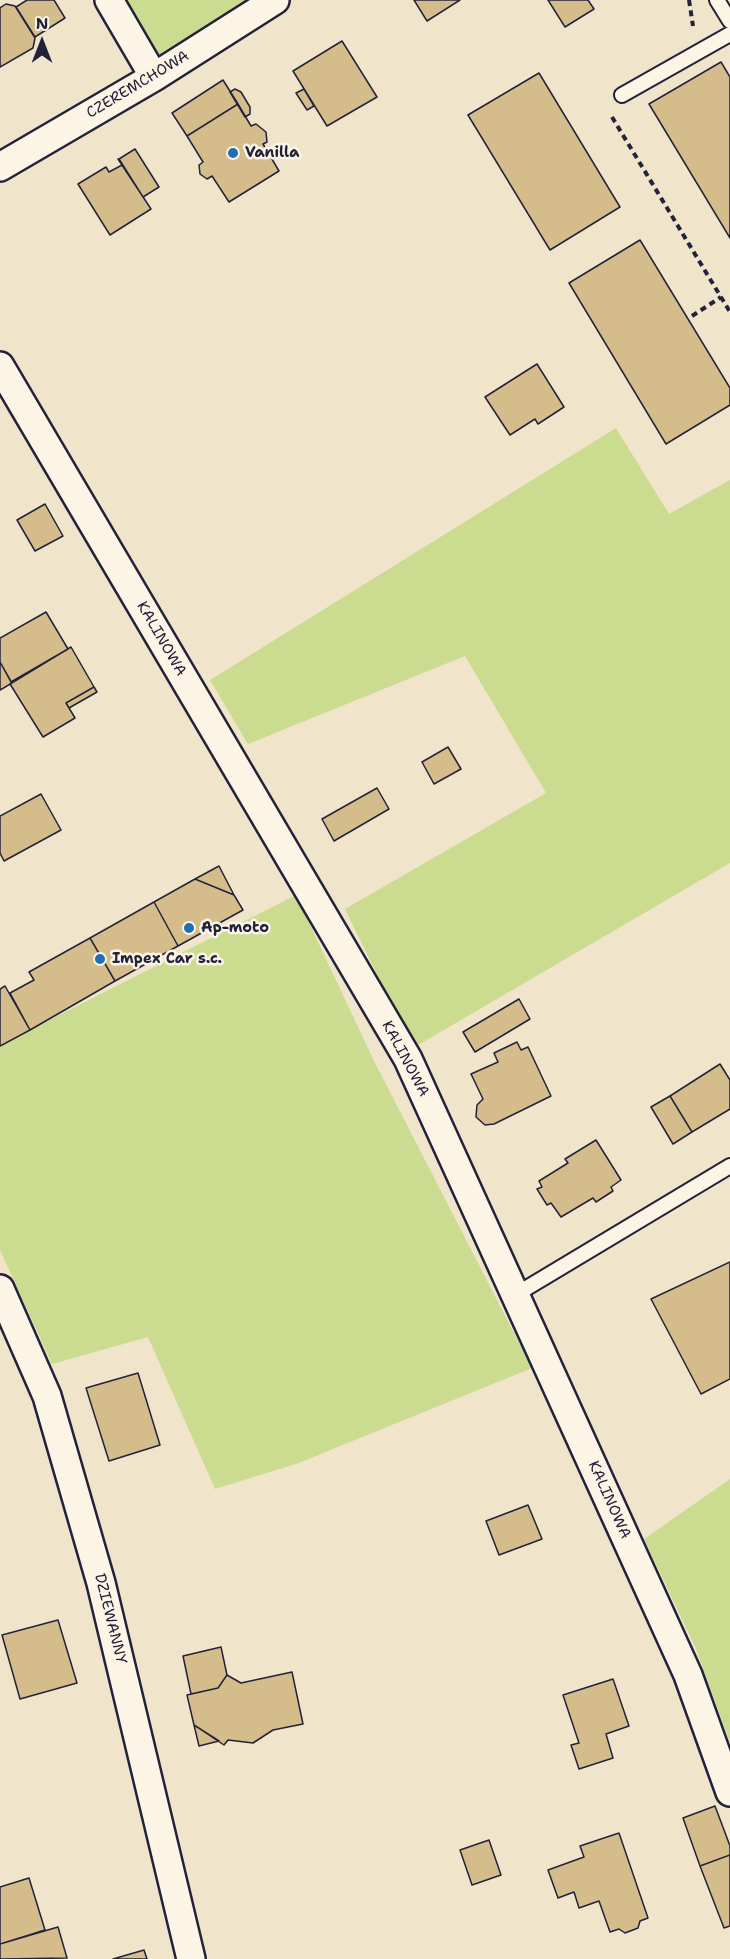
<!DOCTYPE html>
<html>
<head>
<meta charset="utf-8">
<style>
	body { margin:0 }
	#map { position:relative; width:730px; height:1959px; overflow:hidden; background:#f0e4ca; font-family:"Shantell Sans",sans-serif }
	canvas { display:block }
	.north { position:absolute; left:12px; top:12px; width:60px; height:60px; -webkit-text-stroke:4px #fcf5e5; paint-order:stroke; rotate:0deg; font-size:16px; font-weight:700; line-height:24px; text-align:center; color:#22223b }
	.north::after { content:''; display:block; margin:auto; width:21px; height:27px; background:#22223b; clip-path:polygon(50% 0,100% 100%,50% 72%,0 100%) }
</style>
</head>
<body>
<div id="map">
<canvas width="730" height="1959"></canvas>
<div class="north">N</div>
</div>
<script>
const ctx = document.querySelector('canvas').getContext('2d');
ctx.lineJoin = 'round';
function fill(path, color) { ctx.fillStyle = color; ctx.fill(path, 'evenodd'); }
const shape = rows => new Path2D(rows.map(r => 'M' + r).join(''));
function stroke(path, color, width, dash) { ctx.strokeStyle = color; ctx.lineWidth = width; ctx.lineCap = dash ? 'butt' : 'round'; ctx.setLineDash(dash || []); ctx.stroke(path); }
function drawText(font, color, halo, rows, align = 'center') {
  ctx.font = font + ' "Shantell Sans",sans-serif'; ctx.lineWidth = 5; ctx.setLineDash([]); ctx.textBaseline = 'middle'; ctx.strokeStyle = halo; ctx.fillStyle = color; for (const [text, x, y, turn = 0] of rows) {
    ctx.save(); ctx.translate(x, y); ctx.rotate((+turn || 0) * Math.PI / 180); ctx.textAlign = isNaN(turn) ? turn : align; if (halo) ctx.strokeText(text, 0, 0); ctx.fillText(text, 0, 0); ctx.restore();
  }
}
const green = shape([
	[122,0,257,0,159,63],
	[616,428,669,514,730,480,730,863,413,1048,345,909,546,793,465,656,248,744,210,680],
	[296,895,373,1059,532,1368,296,1464,215,1489,148,1337,52,1364,0,1250,0,1045],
	[730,1479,730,1743,696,1649,644,1539]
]);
const building = shape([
	[27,0,54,0,65,18,35,37,16,7,27,0],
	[414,0,460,0,427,21,414,0],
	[548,0,588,0,594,9,565,27,548,0],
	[6,4,15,6,35,38,33,48,0,67,0,8,6,4],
	[342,41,377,97,327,126,293,71,342,41],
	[721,62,730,77,730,238,649,104,721,62],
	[539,73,620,207,550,250,468,115,539,73],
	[223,80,238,104,187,136,172,113,223,80],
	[235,89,241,92,250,107,250,114,245,117,230,92,235,89],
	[304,89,314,106,307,110,296,93,304,89],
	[238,104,251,126,256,124,266,132,267,142,263,144,279,171,229,202,212,176,207,179,200,174,199,165,203,162,187,136,238,104],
	[135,149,159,187,143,197,119,159,135,149],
	[118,159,151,209,110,235,78,184,106,167,109,172,122,165,118,159],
	[640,240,730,388,730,405,666,444,569,283,640,240],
	[537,364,564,407,538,424,535,419,510,435,485,397,537,364],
	[45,504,63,536,35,551,17,520,45,504],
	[46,612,68,649,11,682,0,662,0,638,46,612],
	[71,647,94,687,66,703,75,718,43,737,10,684,71,647],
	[0,662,12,683,0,690,0,662],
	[94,687,97,692,69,708,66,703,94,687],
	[448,747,461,769,434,784,422,762,448,747],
	[377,788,389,809,334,841,322,819,377,788],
	[41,794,61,830,4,861,0,853,0,816,41,794],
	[219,866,234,895,195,879,219,866],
	[195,879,234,895,243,910,178,946,154,902,195,879],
	[154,902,178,946,115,981,90,938,154,902],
	[90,938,115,981,30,1030,10,993,34,980,29,972,90,938],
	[5,986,30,1030,0,1046,0,989,5,986],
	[519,999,530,1019,475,1052,463,1032,519,999],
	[517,1042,521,1050,528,1047,551,1096,494,1124,485,1125,476,1117,477,1105,483,1099,471,1074,498,1062,494,1053,517,1042],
	[720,1064,730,1080,730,1109,692,1132,670,1096,720,1064],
	[670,1096,692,1132,673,1144,651,1107,670,1096],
	[596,1140,621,1180,611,1187,613,1191,596,1202,593,1198,561,1217,551,1203,547,1205,537,1189,542,1187,539,1181,568,1163,565,1159,596,1140],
	[730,1262,730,1379,701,1394,651,1299,730,1262],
	[138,1373,160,1445,109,1461,86,1388,138,1373],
	[528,1505,542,1539,499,1555,486,1521,528,1505],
	[58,1620,77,1683,20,1699,2,1635,58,1620],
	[221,1647,227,1675,218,1688,191,1694,183,1656,221,1647],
	[292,1672,303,1724,273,1730,253,1743,228,1740,224,1745,194,1725,187,1695,218,1688,227,1675,241,1683,292,1672],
	[613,1679,629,1726,606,1734,613,1758,579,1769,571,1745,579,1743,563,1695,613,1679],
	[194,1725,219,1741,199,1746,194,1725],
	[715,1806,730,1846,730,1855,700,1866,683,1818,715,1806],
	[619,1833,648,1918,640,1921,638,1928,625,1933,619,1929,610,1932,599,1901,579,1908,574,1892,558,1898,548,1870,584,1857,580,1846,619,1833],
	[489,1840,501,1875,472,1885,460,1850,489,1840],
	[730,1855,730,1926,724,1928,700,1866,730,1855],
	[29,1878,45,1930,0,1944,0,1887,29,1878],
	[58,1927,67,1958,0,1959,0,1944,58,1927],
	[144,1950,147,1959,113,1959,144,1950]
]);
const path = shape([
	[689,0,693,26],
	[612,117,730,312],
	[692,316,721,297]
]);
const lane = shape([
	[717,0,730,21],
	[622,95,730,34],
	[515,1295,730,1166]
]);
const street = shape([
	[109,0,154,77],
	[0,167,154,77,275,0],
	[0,366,408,1059,688,1675,730,1792],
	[0,1289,47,1396,101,1583,191,1959]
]);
const markers = [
	[233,153,6,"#1f6fb2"],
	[189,928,6,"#1f6fb2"],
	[100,959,6,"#1f6fb2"]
];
const streetNames = [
	["CZEREMCHOWA",138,85,-31],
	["KALINOWA",161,639,60],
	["KALINOWA",405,1059,62],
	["KALINOWA",609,1500,66],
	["DZIEWANNY",110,1619,76]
];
const poiNames = [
	["Vanilla",245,153],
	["Ap-moto",201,928],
	["Impex Car s.c.",112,959]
];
fill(green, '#cbdc91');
fill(building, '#d4bc8b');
stroke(building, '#22223b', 1.5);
stroke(lane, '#22223b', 18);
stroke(street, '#22223b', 32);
stroke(path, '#22223b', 4, [6, 4.5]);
stroke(lane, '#fcf5e5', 14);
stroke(street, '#fcf5e5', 27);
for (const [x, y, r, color] of markers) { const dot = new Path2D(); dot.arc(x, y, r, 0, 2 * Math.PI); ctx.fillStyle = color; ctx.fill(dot); stroke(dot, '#fcf5e5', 2); }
drawText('15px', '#22223b', '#fcf5e5', streetNames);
drawText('bold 15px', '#22223b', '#fcf5e5', poiNames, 'left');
</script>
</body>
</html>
